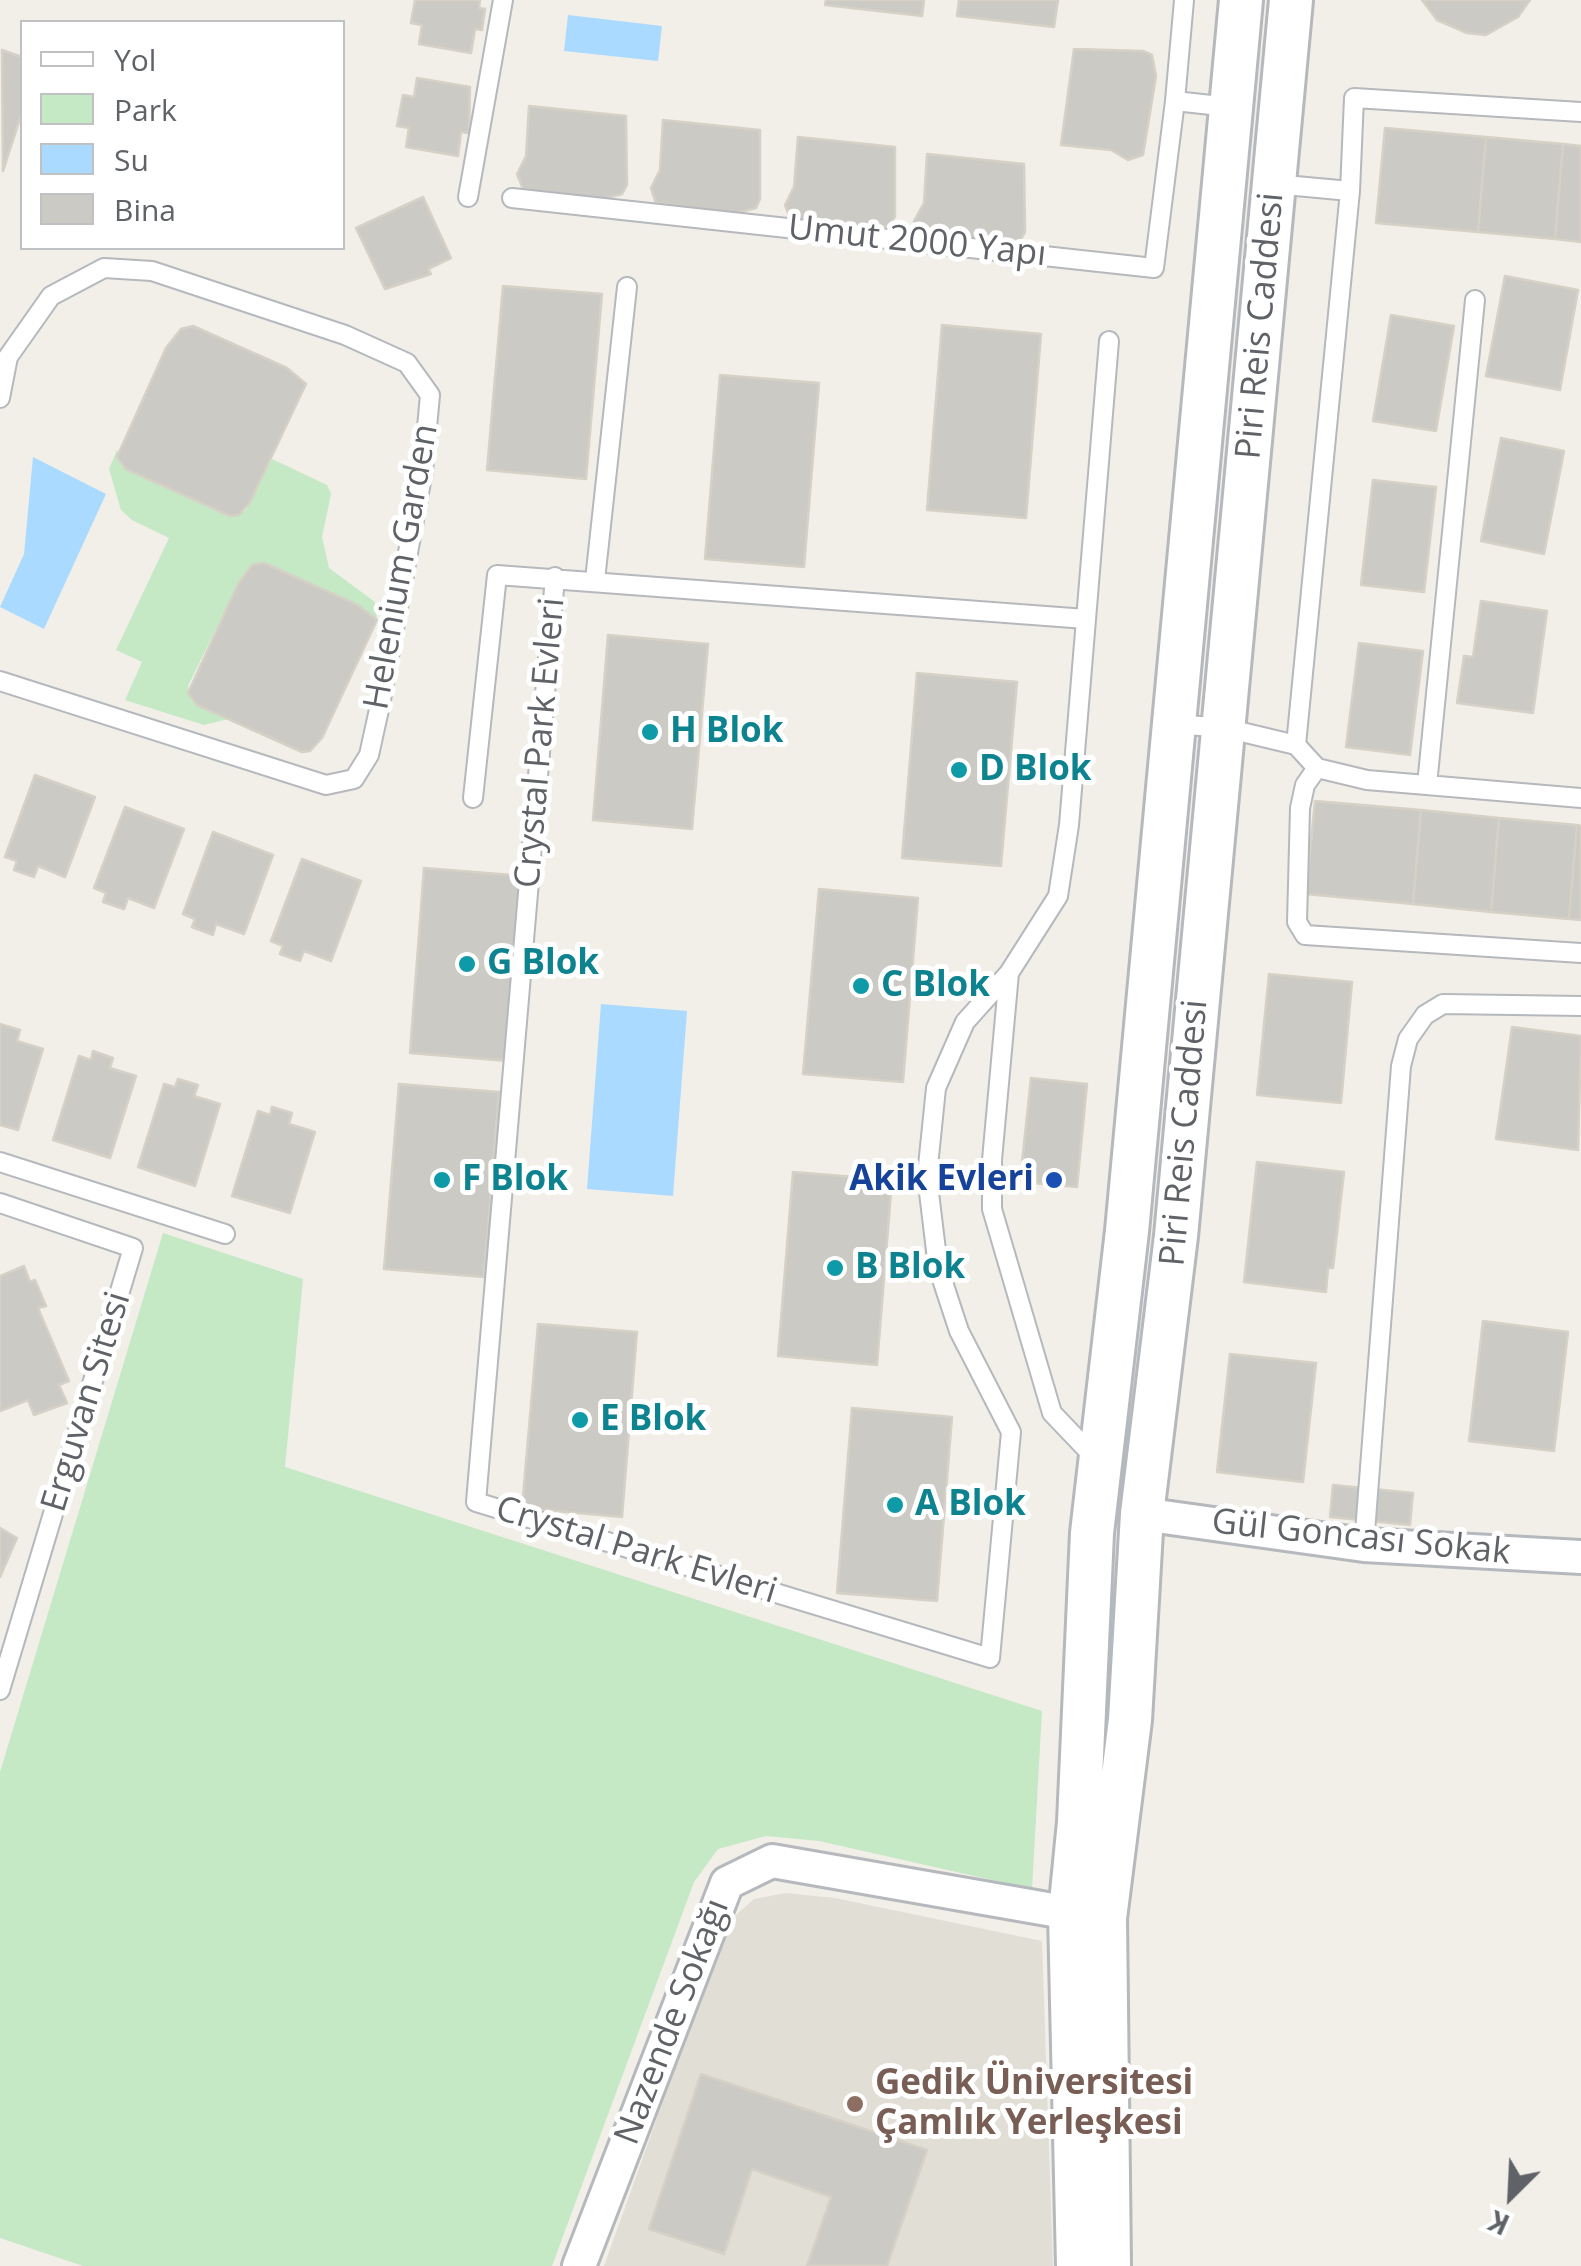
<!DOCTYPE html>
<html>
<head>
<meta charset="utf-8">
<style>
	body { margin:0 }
	#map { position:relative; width:1581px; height:2266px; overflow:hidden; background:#f1efe8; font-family:"Open Sans",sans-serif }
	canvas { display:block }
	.legend { position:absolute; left:20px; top:20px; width:325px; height:230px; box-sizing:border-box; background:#fff; border:2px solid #bfc1c3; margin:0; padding:12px 18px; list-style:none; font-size:30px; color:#5f6368 }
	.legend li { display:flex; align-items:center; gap:20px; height:50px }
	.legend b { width:50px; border:2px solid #bfc1c3 }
	.north { position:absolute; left:1461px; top:2146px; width:100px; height:100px; -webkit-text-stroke:8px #fff; paint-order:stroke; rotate:204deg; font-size:28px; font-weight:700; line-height:40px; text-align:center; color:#5f6368 }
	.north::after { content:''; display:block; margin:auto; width:35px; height:45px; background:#5f6368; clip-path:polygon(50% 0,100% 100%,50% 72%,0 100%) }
</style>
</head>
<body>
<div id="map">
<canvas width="1581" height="2266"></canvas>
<ul class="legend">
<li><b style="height:12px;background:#fff"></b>Yol</li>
<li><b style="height:28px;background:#c5e8c5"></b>Park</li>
<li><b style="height:28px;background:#aadaff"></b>Su</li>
<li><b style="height:28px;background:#cccac5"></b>Bina</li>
</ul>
<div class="north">K</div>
</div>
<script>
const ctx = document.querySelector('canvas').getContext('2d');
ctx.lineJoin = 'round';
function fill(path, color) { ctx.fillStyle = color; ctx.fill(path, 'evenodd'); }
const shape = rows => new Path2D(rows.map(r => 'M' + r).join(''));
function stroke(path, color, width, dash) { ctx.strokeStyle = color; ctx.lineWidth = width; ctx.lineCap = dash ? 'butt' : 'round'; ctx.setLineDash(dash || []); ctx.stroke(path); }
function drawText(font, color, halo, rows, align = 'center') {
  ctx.font = font + ' "Open Sans",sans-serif'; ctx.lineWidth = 10; ctx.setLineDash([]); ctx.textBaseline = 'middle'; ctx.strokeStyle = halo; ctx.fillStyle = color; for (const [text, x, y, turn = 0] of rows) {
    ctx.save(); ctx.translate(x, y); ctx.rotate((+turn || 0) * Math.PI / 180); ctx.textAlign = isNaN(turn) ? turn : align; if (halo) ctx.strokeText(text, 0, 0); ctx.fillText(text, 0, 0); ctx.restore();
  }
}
const education = shape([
	[786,1893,835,1898,1042,1941,1053,2266,604,2266,727,1923,754,1899]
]);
const green = shape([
	[117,450,126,469,230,516,245,511,272,459,327,485,331,494,322,537,329,568,375,602,377,620,358,605,264,563,252,565,238,584,188,686,192,701,228,719,204,725,125,700,142,662,116,650,169,538,132,520,121,510,109,469],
	[163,1233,303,1279,285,1467,1042,1711,1032,1889,819,1841,766,1836,718,1849,694,1882,552,2266,83,2266,0,2238,0,1772]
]);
const water = shape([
	[568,15,662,26,658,61,564,51],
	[33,457,106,494,44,629,0,607,24,554],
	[601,1004,687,1011,673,1196,587,1189]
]);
const building = shape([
	[415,0,480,0,479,8,485,9,482,30,475,29,471,53,419,44,422,25,411,23,415,0],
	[826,0,924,0,922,16,825,5,826,0],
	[959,0,1058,0,1054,27,957,16,959,0],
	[1422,0,1530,0,1518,17,1486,35,1467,33,1437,20,1422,0],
	[1074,49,1143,51,1152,55,1156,76,1143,155,1128,160,1111,150,1061,145,1074,49],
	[2,50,22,57,22,112,3,171,2,50],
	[417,78,470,87,469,133,461,132,458,156,406,147,409,128,397,126,403,95,414,97,417,78],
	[529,106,626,116,627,185,622,194,602,199,523,189,517,174,526,156,529,106],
	[663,120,760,130,760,199,756,208,736,213,656,203,651,188,660,170,663,120],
	[1385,128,1486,137,1478,232,1376,223,1385,128],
	[798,137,895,147,895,216,891,225,871,230,791,220,785,205,794,187,798,137],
	[1486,137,1563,144,1555,239,1478,232,1486,137],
	[1563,144,1581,146,1581,242,1555,239,1563,144],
	[927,154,1024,164,1025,232,1020,241,1000,246,921,237,914,221,924,203,927,154],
	[423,197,451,258,428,269,431,274,385,289,356,228,423,197],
	[1505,276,1578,290,1560,390,1486,376,1505,276],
	[503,286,602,294,586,479,487,470,503,286],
	[1391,315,1454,326,1436,431,1373,421,1391,315],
	[942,325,1041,334,1026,518,927,510,942,325],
	[193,326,287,368,306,384,250,502,239,515,230,516,126,469,117,457,166,348,181,329,193,326],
	[720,375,819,383,804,567,705,559,720,375],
	[1501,438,1564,451,1544,554,1481,541,1501,438],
	[1373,480,1436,487,1424,592,1361,585,1373,480],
	[264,563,358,605,377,620,322,738,310,751,302,752,197,705,188,693,238,584,252,565,264,563],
	[1481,601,1547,611,1533,713,1457,703,1464,656,1473,657,1481,601],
	[608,635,708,644,692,829,593,820,608,635],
	[1359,643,1423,651,1410,755,1346,747,1359,643],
	[917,673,1017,682,1001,866,902,858,917,673],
	[35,775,95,797,65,877,38,866,34,877,14,870,17,861,5,857,35,775],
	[1315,801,1421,810,1413,904,1306,894,1315,801],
	[125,807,184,829,154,908,128,898,124,909,103,902,106,893,94,888,125,807],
	[1421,810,1499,818,1491,912,1413,904,1421,810],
	[1499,818,1577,825,1569,919,1491,912,1499,818],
	[1577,825,1581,826,1581,920,1569,919,1577,825],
	[213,832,273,855,244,934,216,924,213,935,192,927,195,919,183,914,213,832],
	[302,859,361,881,331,961,304,951,300,961,280,954,283,946,271,941,302,859],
	[424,868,524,876,508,1061,410,1053,424,868],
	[819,889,918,898,903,1082,803,1074,819,889],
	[1269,974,1352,982,1341,1103,1257,1095,1269,974],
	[0,1024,20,1030,17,1041,43,1049,18,1130,0,1125,0,1024],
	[1512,1027,1581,1036,1578,1150,1496,1139,1512,1027],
	[93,1051,113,1058,110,1068,136,1076,110,1158,53,1140,79,1056,91,1060,93,1051],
	[1031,1078,1087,1084,1077,1187,1020,1182,1031,1078],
	[178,1079,198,1085,194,1096,220,1104,195,1186,138,1167,164,1084,175,1087,178,1079],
	[399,1084,499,1092,484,1277,384,1269,399,1084],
	[272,1107,292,1113,289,1124,315,1132,290,1213,232,1196,258,1111,270,1115,272,1107],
	[1257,1162,1344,1172,1333,1268,1328,1268,1326,1292,1244,1282,1257,1162],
	[793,1172,892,1180,877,1365,778,1356,793,1172],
	[24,1266,30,1282,35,1280,46,1306,38,1308,69,1381,59,1385,67,1403,34,1415,28,1400,0,1411,0,1276,24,1266],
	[1483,1321,1568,1332,1554,1451,1469,1441,1483,1321],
	[538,1324,637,1332,622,1517,522,1508,538,1324],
	[1230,1354,1316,1363,1303,1482,1217,1472,1230,1354],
	[852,1408,952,1417,937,1601,837,1593,852,1408],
	[1333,1485,1413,1493,1410,1525,1330,1517,1333,1485],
	[0,1528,17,1538,0,1577,0,1528],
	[701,2074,927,2150,887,2266,807,2266,831,2197,752,2169,724,2254,649,2229,701,2074]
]);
const service = shape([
	[1184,0,1175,101,1229,107],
	[1274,184,1350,191,1296,745,1317,768,1367,780,1581,798],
	[1350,191,1354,98,1581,112],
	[468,197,503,0],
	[512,198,1154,268,1175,101],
	[0,398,8,357,51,296,104,268,152,271,345,335,407,363,430,395,423,471,380,705,369,755,354,779,326,785,0,681],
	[555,577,476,1502,990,1658,1011,1432,959,1331,938,1267,927,1176,936,1088,965,1022,1009,973],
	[595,580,627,287],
	[1175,724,1225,728,1296,745],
	[1317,768,1305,785,1300,808,1297,922,1305,935,1581,953],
	[1427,785,1475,300],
	[473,798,497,575,1086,619],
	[0,1162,225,1234],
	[0,1203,133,1248,0,1690],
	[1096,1459,1052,1413,992,1209,992,1160,1009,973,1058,896,1069,825,1109,341],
	[1364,1545,1401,1066,1408,1039,1425,1015,1443,1004,1581,1006]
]);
const minor = shape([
	[1142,1514,1364,1545,1581,1557],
	[579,2266,727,1883,772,1861,1070,1913]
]);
const tertiary = shape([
	[1078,2266,1070,1913,1079,1822,1092,1533,1127,1231,1241,0],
	[1109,2266,1105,1918,1130,1720,1142,1514,1176,1236,1291,0]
]);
const markers = [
	[650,732,10,"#0f9aa8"],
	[959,770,10,"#0f9aa8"],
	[467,964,10,"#0f9aa8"],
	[861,986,10,"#0f9aa8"],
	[442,1180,10,"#0f9aa8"],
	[1054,1180,10,"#1a4fb4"],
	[835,1268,10,"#0f9aa8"],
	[580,1420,10,"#0f9aa8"],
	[895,1505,10,"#0f9aa8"],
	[855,2104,10,"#8d6e63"]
];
const streetNames = [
	["Umut 2000 Yapı",917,242,6],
	["Piri Reis Caddesi",1261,326,-85],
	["Helenium Garden",402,567,-80],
	["Crystal Park Evleri",541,743,-85],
	["Piri Reis Caddesi",1185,1133,-85],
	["Erguvan Sitesi",87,1402,-73],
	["Gül Goncası Sokak",1361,1538,6],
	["Crystal Park Evleri",636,1551,17],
	["Nazende Sokağı",673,2022,-69]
];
const cultureNames = [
	["H Blok",670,732],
	["D Blok",979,770],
	["G Blok",487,964],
	["C Blok",881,986],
	["F Blok",462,1180],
	["B Blok",855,1268],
	["E Blok",600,1420],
	["A Blok",915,1505]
];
const transitNames = [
	["Akik Evleri",1034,1180]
];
const educationNames = [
	["Gedik Üniversitesi",875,2084],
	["Çamlık Yerleşkesi",875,2124]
];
fill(education, '#e1ded6');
fill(green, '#c5e8c5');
fill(water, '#aadaff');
fill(building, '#cccac5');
stroke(building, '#d6d1c6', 2.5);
stroke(service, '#b5b8bc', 22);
stroke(minor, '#b5b8bc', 38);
stroke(tertiary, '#b5b8bc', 48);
stroke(service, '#fff', 18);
stroke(minor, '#fff', 32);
stroke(tertiary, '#fff', 42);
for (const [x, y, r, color] of markers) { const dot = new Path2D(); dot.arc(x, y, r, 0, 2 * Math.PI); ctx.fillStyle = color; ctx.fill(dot); stroke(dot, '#fff', 4); }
drawText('35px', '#5f6368', '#fff', streetNames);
drawText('bold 35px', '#0d838f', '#fff', cultureNames, 'left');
drawText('bold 35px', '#164399', '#fff', transitNames, 'right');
drawText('bold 35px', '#785e54', '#fff', educationNames, 'left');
</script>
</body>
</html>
